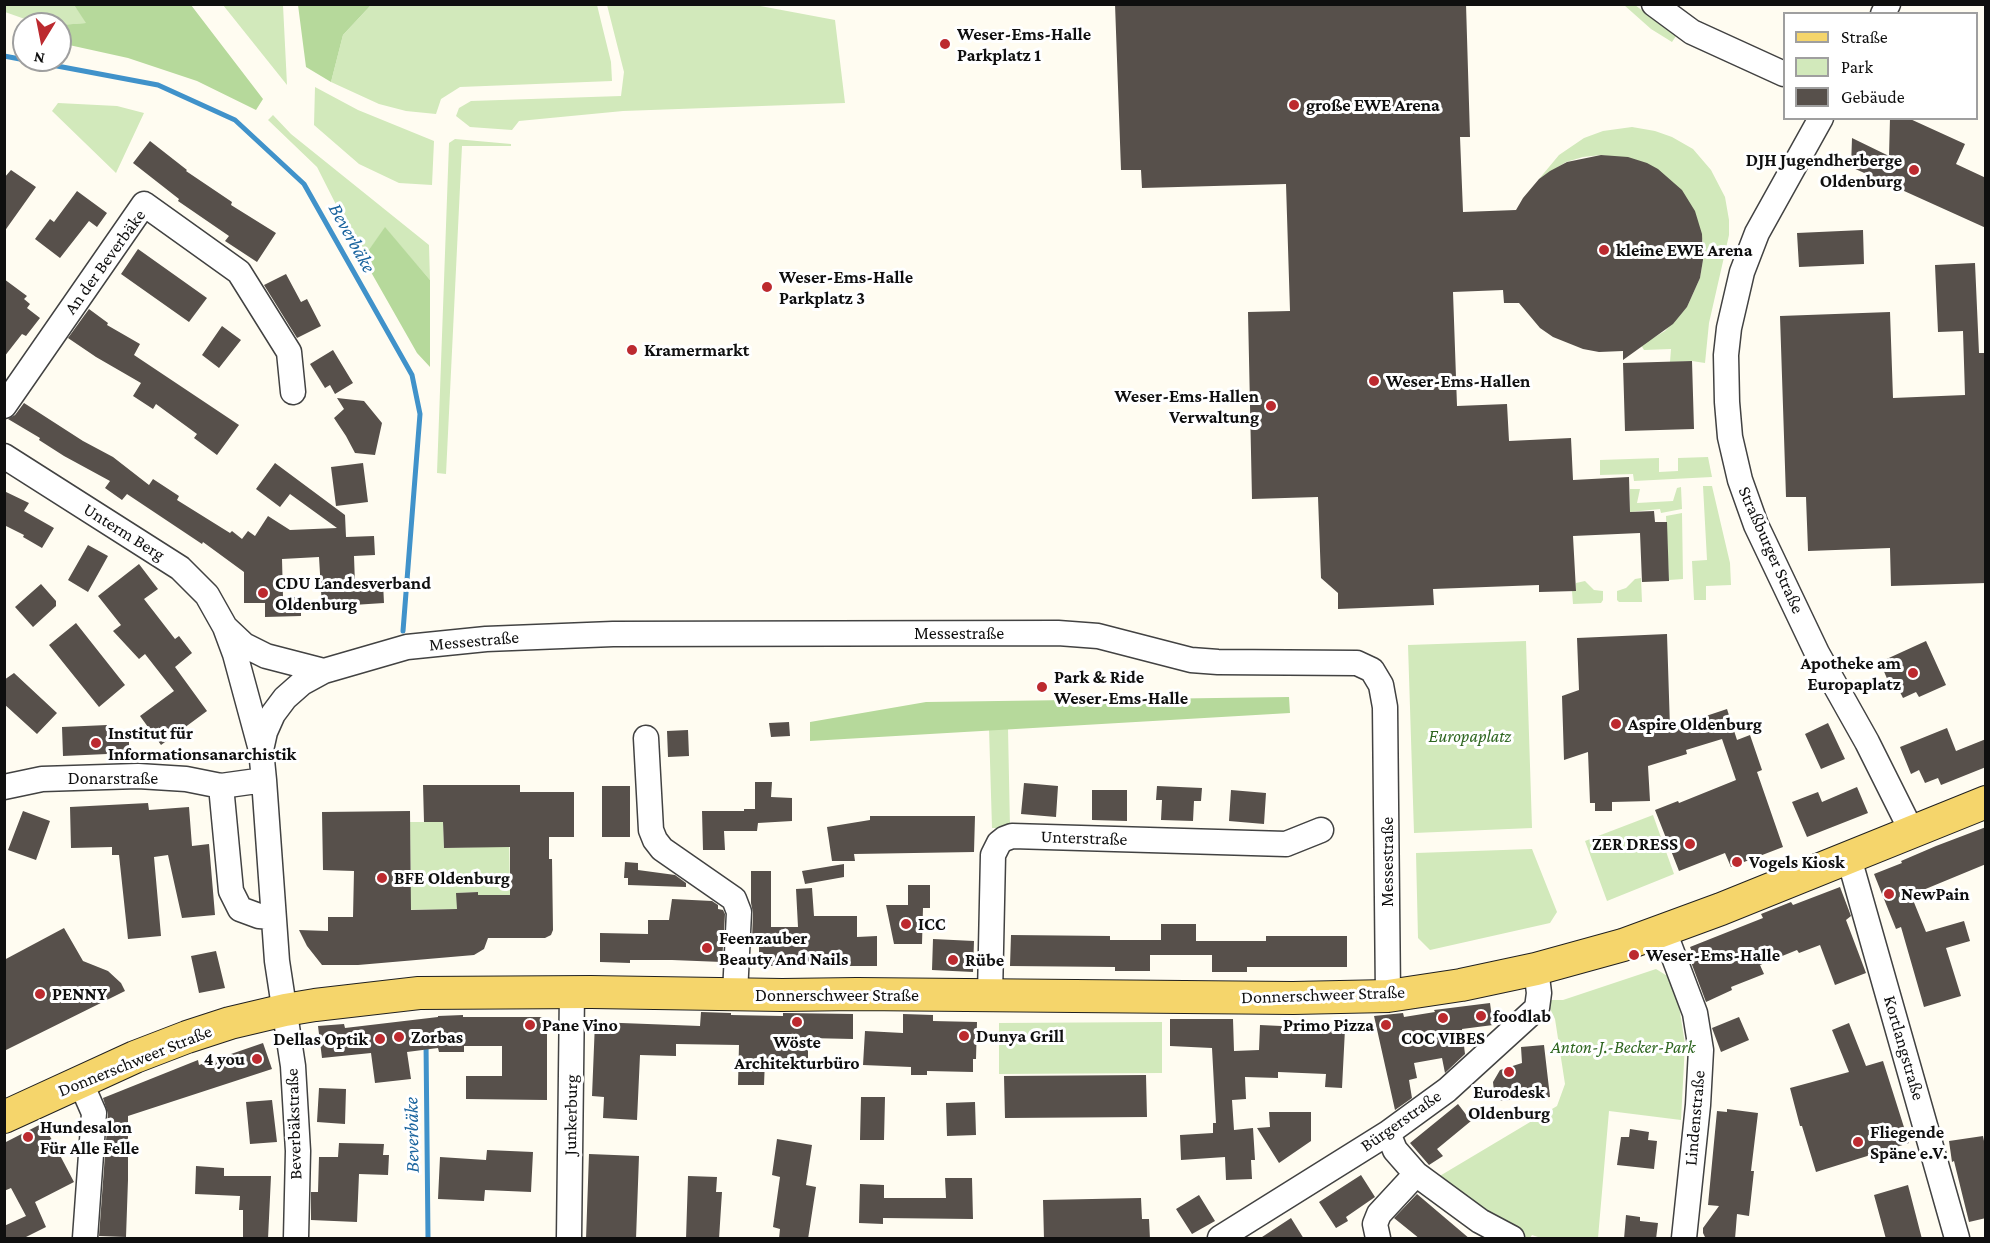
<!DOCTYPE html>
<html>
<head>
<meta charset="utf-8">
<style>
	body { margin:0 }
	#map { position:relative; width:1990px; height:1243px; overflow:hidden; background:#fffcf1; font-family:"Crimson Pro",serif }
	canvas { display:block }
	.frame { position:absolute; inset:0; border:6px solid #0f0f0f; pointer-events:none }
	.legend { position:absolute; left:1783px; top:12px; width:195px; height:108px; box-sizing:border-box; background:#fff; border:2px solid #9f9f9f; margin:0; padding:8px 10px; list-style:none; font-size:18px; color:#0f0f0f }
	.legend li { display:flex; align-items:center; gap:12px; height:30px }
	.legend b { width:30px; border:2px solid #9f9f9f }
	.north { position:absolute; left:12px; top:12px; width:60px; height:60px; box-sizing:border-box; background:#fff; border:2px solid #9f9f9f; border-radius:50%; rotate:190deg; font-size:16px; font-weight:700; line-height:24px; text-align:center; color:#0f0f0f }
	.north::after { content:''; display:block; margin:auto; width:21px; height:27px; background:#bc2a2f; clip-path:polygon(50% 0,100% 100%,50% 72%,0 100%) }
</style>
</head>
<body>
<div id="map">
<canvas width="1990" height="1243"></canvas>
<div class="frame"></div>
<ul class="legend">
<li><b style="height:8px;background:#f5d56b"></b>Straße</li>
<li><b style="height:16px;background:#d2e9bb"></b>Park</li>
<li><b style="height:16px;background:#57504b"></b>Gebäude</li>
</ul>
<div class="north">N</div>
</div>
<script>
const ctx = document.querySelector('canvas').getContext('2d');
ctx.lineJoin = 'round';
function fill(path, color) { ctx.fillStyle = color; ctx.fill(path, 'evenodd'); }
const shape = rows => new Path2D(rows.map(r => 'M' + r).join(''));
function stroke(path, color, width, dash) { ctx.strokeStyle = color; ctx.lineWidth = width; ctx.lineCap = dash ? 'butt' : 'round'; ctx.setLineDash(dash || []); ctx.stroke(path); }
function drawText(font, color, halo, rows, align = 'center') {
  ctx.font = font + ' "Crimson Pro",serif'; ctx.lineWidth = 6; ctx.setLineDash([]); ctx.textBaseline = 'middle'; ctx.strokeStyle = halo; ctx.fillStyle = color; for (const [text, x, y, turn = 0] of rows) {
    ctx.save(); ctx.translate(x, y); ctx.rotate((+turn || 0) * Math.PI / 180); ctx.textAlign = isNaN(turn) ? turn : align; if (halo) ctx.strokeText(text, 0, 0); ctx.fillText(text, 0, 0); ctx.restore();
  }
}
const green = shape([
	[5,5,74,5,87,23,60,25,39,24,5,12],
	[223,5,283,5,287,85],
	[371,5,597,5,611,62,612,81,460,87,441,99,436,114,406,111,379,104,331,82,343,35],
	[607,5,755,5,835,20,845,103,623,111,519,121,512,130,470,127,456,116,459,108,471,101,621,96,624,72],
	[1624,5,1635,5,1676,36,1672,42,1651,29],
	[315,87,358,110,434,141,432,185,399,183,359,164,314,125],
	[58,103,117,106,144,113,116,173,52,111],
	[273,115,291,134,429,245,430,280,385,228,363,258,317,167,268,120],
	[1632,127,1655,131,1672,137,1693,149,1711,170,1725,197,1729,220,1729,235,1709,323,1705,363,1692,361,1670,362,1671,349,1644,350,1641,345,1665,331,1687,307,1700,278,1703,260,1703,242,1701,235,1636,160,1601,155,1583,157,1566,162,1539,179,1559,155,1584,138,1603,131],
	[455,139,511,144,511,146,462,146,446,474,437,473,449,143],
	[1708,457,1712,477,1634,481,1633,474,1600,475,1600,460,1659,458,1659,472,1678,471,1678,458],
	[1703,486,1712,486,1730,563,1731,585,1706,586,1706,600,1694,600,1692,561,1707,560],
	[1681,487,1682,509,1661,513,1660,509,1630,512,1630,489,1640,489,1637,503,1673,501,1677,488],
	[1682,513,1683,579,1669,580,1666,516],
	[1641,578,1642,602,1619,602,1617,600,1617,591,1626,588,1635,579],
	[1585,581,1594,590,1603,591,1603,600,1601,603,1573,604,1572,591,1576,591,1576,583],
	[1526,641,1532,828,1414,833,1408,645],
	[989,728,1008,728,1010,828,992,828],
	[1653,815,1674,874,1607,901,1585,841],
	[484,821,509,832,510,895,478,895,478,892,457,893,457,909,401,910,411,885,410,822,443,822,444,848,484,847],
	[1532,849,1557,912,1550,923,1430,950,1418,938,1416,853],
	[1656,969,1669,977,1679,1006,1685,1044,1681,1120,1609,1111,1598,1238,1541,1238,1532,1235,1530,1238,1521,1238,1438,1177,1557,1106,1565,1084,1555,1019,1546,1000,1563,1000],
	[1162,1022,1162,1073,999,1074,999,1023]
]);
const forest = shape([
	[74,5,191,5,263,99,256,110,197,81,128,58,60,43,60,25,86,23],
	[298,5,371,5,343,35,331,82,306,67],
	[385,227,430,280,430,367,417,353,363,258],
	[1289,697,1290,713,810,741,810,722,926,702]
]);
const stream = shape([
	[4,56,158,85,235,120,304,184,412,375,420,414,403,631],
	[426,1042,428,1238]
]);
const building = shape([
	[1115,4,1466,4,1470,137,1460,137,1463,212,1516,210,1523,198,1539,179,1550,171,1567,162,1601,155,1628,157,1647,163,1658,169,1682,190,1695,211,1702,234,1703,260,1700,278,1687,307,1673,324,1623,360,1623,351,1599,352,1583,349,1553,337,1540,328,1519,303,1504,303,1503,290,1453,292,1457,406,1507,404,1509,441,1571,438,1573,480,1629,477,1630,512,1654,511,1655,522,1667,522,1669,581,1642,582,1640,533,1573,536,1576,591,1539,592,1539,585,1433,589,1434,605,1338,609,1338,593,1321,578,1318,497,1252,499,1248,312,1290,311,1286,184,1142,188,1141,170,1121,170],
	[1890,118,1908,118,1965,144,1956,164,1986,178,1986,228,1851,167,1852,138,1889,156],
	[150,141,187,170,186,171,232,202,231,205,276,233,257,262,225,241,229,236,178,201,179,199,133,163],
	[11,170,36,187,4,232,4,178],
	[77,191,107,213,97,227,89,221,60,258,35,239,50,219,54,222],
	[1863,230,1864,264,1799,267,1797,233],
	[138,249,207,298,189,322,121,274],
	[1975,263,1979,353,1986,353,1986,583,1891,586,1890,548,1808,551,1806,497,1786,497,1780,316,1890,312,1893,398,1965,395,1963,331,1938,332,1935,265],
	[286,274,301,302,307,299,321,326,297,338,264,285],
	[4,279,27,296,24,299,30,304,27,308,40,318,26,336,22,334,4,357],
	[89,309,108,323,107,325,140,344,134,355,239,425,217,455,194,438,197,434,156,404,153,409,133,396,141,383,96,357,68,338],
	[222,326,241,340,219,368,202,355],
	[333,350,353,383,335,394,330,385,325,388,310,364],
	[1692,361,1694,429,1625,431,1623,363],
	[337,398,364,401,382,423,375,455,355,453,346,436,334,418,344,409],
	[24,403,83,441,113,457,149,485,153,479,179,496,177,500,230,533,232,531,242,539,248,531,255,536,268,516,290,530,337,528,290,494,280,507,256,489,275,463,345,515,346,537,374,536,375,555,354,556,355,584,383,583,384,603,322,607,319,557,282,559,283,597,301,597,301,616,265,617,265,603,244,603,244,572,203,542,202,544,127,494,122,500,105,488,110,481,64,456,39,440,40,438,8,419,15,415],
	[363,463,368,502,336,506,331,467],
	[4,491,29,503,24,511,54,528,42,548,23,537,24,535,4,525],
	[88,545,108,556,88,592,68,580],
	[139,564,158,589,144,599,175,639,179,636,192,653,175,667,207,711,161,745,140,716,174,691,145,654,139,659,113,631,121,625,98,596],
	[41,584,56,601,56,606,33,627,15,607],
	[76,623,125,685,99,707,49,645],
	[1667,634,1670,728,1727,709,1737,740,1750,735,1762,770,1757,772,1783,847,1731,867,1725,853,1679,871,1655,810,1678,801,1679,803,1736,780,1722,739,1686,750,1687,754,1648,766,1650,801,1612,802,1612,811,1595,811,1595,803,1590,803,1588,752,1564,760,1562,696,1579,690,1577,638],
	[1926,641,1946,685,1919,697,1916,692,1903,698,1897,686,1891,688,1880,662],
	[14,673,57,713,37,734,4,704,4,680],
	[789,722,790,736,771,737,769,723],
	[1828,723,1845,759,1821,769,1805,734],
	[107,725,107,733,129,733,129,753,63,756,62,727],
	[1947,728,1956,751,1986,739,1986,767,1941,785,1938,778,1925,783,1919,770,1911,774,1900,747],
	[688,730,689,756,668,757,667,731],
	[755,782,772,782,771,797,792,798,792,821,758,823,757,831,724,831,725,850,703,850,702,811,744,811,744,809,755,809],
	[1024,783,1058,786,1056,817,1021,814],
	[423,785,520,785,520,792,574,792,574,837,549,837,549,859,552,859,553,930,551,935,545,938,488,938,484,949,474,955,358,965,322,965,307,946,299,930,328,931,328,917,353,917,354,871,323,870,322,812,410,811,411,910,457,909,456,893,478,892,478,895,510,895,510,847,444,848,443,822,424,822],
	[602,786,630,786,630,837,602,837],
	[1157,786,1202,788,1201,801,1194,801,1193,821,1161,820,1162,800,1156,800],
	[1857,787,1868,813,1807,837,1792,802,1818,792,1822,802],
	[1092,790,1127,790,1127,821,1092,820],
	[1231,790,1266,793,1264,824,1229,821],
	[148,803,149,810,189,807,192,846,209,844,215,915,182,918,168,855,154,857,161,936,128,939,119,855,112,855,112,847,71,848,70,807],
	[23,811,50,821,36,860,8,850],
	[870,816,975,816,974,852,854,854,855,861,832,861,827,827,870,820],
	[1986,827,1986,864,1911,895,1926,932,1964,921,1970,941,1946,948,1961,996,1924,1007,1901,927,1896,929,1874,874,1902,863,1901,861,1936,846],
	[625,862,638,863,638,870,675,875,686,883,686,887,628,885,628,878,624,878],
	[844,864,844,877,805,884,802,871],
	[751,871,771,871,771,927,798,927,796,889,812,888,814,916,857,916,857,937,877,936,877,966,759,966,759,939,752,939,753,913,751,903],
	[908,885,930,885,930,908,923,908,922,944,894,944,886,905,908,905],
	[1840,887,1851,916,1846,920,1866,973,1835,985,1820,945,1799,953,1797,950,1760,965,1764,974,1731,987,1732,990,1706,1002,1688,954,1692,952,1690,947,1763,918,1761,914,1791,902,1793,905],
	[672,899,712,901,718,905,718,909,723,910,725,914,722,962,672,960,630,960,630,963,600,962,600,933,648,934,648,920,669,920],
	[1161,924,1196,924,1196,941,1266,941,1266,936,1347,936,1347,967,1247,967,1247,972,1212,972,1212,955,1150,955,1150,971,1115,971,1115,967,1010,966,1011,935,1110,936,1110,940,1161,940],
	[64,928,83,961,108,971,121,983,125,991,4,1051,4,960],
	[933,939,974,941,973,972,932,970],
	[216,951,225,988,199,993,191,956],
	[1490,1003,1493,1025,1462,1029,1465,1054,1445,1073,1442,1058,1414,1063,1417,1078,1409,1080,1412,1098,1395,1110,1374,1016,1403,1013,1404,1017,1435,1012,1434,1010],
	[701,1012,731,1013,731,1015,783,1016,783,1013,853,1014,853,1039,808,1038,808,1059,765,1059,764,1085,738,1085,739,1045,676,1044,676,1056,640,1055,637,1120,603,1118,604,1097,592,1096,595,1022,700,1026],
	[903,1014,933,1015,933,1021,977,1022,976,1059,973,1059,973,1072,927,1071,927,1075,911,1075,911,1067,863,1065,865,1031,903,1033],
	[463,1015,463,1017,547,1017,547,1100,466,1099,466,1076,502,1076,502,1046,464,1046,464,1052,439,1052,438,1048,407,1052,411,1079,375,1083,371,1053,322,1058,318,1026,344,1024,345,1028,438,1017,438,1016],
	[1739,1017,1749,1040,1721,1052,1712,1028],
	[1170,1019,1233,1019,1234,1051,1259,1050,1260,1025,1345,1029,1342,1088,1325,1087,1326,1074,1278,1072,1278,1078,1245,1077,1246,1099,1232,1100,1234,1130,1253,1128,1255,1160,1251,1160,1252,1179,1226,1180,1225,1157,1181,1160,1180,1135,1213,1133,1213,1123,1216,1123,1212,1048,1170,1046],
	[1849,1023,1866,1066,1883,1061,1909,1143,1816,1172,1802,1126,1800,1126,1790,1088,1849,1072,1832,1030],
	[263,1043,272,1069,128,1116,128,1180,126,1237,99,1236,108,1114,103,1098,198,1060,199,1065],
	[1544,1045,1550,1097,1495,1101,1493,1082,1500,1070,1522,1063,1521,1047],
	[1146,1075,1147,1117,1005,1118,1004,1076],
	[319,1088,346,1089,345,1124,317,1122],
	[861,1097,885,1097,884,1140,860,1140],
	[272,1100,277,1142,250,1144,246,1102],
	[975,1102,976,1135,947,1136,946,1103],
	[1458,1104,1471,1121,1437,1149,1443,1156,1429,1165,1410,1143],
	[1727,1109,1758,1113,1751,1171,1754,1171,1749,1216,1737,1214,1735,1239,1706,1239,1703,1233,1703,1228,1719,1206,1708,1205,1717,1111,1727,1112],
	[1269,1112,1311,1112,1311,1141,1279,1163,1257,1128,1270,1127],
	[43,1123,74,1182,35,1202,46,1227,22,1239,4,1239,4,1226,26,1216,11,1188,4,1191,4,1143],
	[1630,1129,1649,1132,1648,1140,1657,1141,1654,1169,1617,1165,1621,1137,1629,1137],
	[1983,1136,1986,1151,1986,1218,1969,1222,1954,1161,1952,1162,1949,1141],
	[777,1139,812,1145,806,1185,816,1187,808,1239,779,1239,780,1229,773,1227,780,1177,772,1175],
	[339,1143,384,1144,383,1155,389,1155,388,1175,359,1174,357,1222,311,1220,311,1192,318,1192,319,1157,338,1157],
	[487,1150,533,1152,531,1192,485,1190,484,1201,438,1199,440,1157,486,1160],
	[589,1154,639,1156,636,1239,586,1239],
	[196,1166,224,1168,224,1176,271,1176,268,1239,243,1239,243,1210,239,1210,240,1196,195,1194],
	[1361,1175,1375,1197,1346,1217,1348,1221,1336,1228,1319,1202],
	[688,1176,717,1177,716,1192,722,1192,719,1239,686,1239],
	[945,1178,972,1178,973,1219,883,1218,883,1224,859,1223,860,1184,884,1185,884,1198,946,1198],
	[1908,1185,1922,1239,1886,1239,1874,1195],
	[1417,1194,1437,1211,1470,1239,1420,1239,1394,1218],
	[1199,1195,1215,1221,1192,1234,1176,1209],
	[1141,1198,1142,1219,1149,1219,1150,1239,1044,1239,1043,1200],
	[1626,1215,1640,1217,1640,1221,1658,1223,1656,1239,1624,1239],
	[1291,1218,1304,1239,1259,1239]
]);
const minor = shape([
	[1654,4,1692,32,1784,74],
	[1883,14,1888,4],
	[1821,118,1757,233,1742,272,1729,328,1726,355,1727,402,1730,437,1740,480,1756,525,1817,653,1867,742,1912,832],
	[4,406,144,204,239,272,289,352,293,392],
	[4,456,180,568,207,595,225,627,235,654,261,750,264,780,277,961,293,1066,298,1151,296,1238],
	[226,628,244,645,266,656,324,671],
	[646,738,651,830,655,840,662,849,734,899,739,912,735,994],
	[261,750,265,732,273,714,285,698,302,683,324,671,407,647,486,639,613,634,1058,633,1098,636,1191,660,1218,662,1357,663,1372,670,1381,685,1385,707,1388,996],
	[221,786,231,891,240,909,259,916,273,917],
	[4,787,42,779,138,776,186,779,221,786,264,780],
	[1849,858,1957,1238],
	[1664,931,1695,1013,1701,1050,1698,1105,1684,1238],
	[990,995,993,855,999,843,1004,839,1012,836,1286,844,1321,830],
	[80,1081,94,1113,85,1238],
	[1388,1133,1395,1150,1416,1174,1480,1221,1512,1238],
	[569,1238,572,992],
	[1220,1238,1388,1133,1447,1090,1537,1008,1539,993,1536,969],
	[1378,1238,1375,1224,1379,1214,1416,1174]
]);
const major = shape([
	[4,1117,135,1057,187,1037,230,1023,285,1010,315,1005,419,993,591,992,782,995,857,994,1293,998,1388,996,1461,985,1536,969,1623,945,1721,909,1986,802]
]);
const markers = [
	[945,44,6,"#bc2a2f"],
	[1294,105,6,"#bc2a2f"],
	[1914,170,6,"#bc2a2f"],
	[1604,250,6,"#bc2a2f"],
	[767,287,6,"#bc2a2f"],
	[632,350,6,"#bc2a2f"],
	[1374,381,6,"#bc2a2f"],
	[1271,406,6,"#bc2a2f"],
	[263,593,6,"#bc2a2f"],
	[1913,673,6,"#bc2a2f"],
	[1042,687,6,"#bc2a2f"],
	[1616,724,6,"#bc2a2f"],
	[96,743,6,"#bc2a2f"],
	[1690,844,6,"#bc2a2f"],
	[1737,862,6,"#bc2a2f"],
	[382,878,6,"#bc2a2f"],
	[1889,894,6,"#bc2a2f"],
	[906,924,6,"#bc2a2f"],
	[707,948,6,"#bc2a2f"],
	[1634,955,6,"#bc2a2f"],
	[953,960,6,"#bc2a2f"],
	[40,994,6,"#bc2a2f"],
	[1481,1016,6,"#bc2a2f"],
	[1443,1018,6,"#bc2a2f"],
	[797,1022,6,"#bc2a2f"],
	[530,1025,6,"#bc2a2f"],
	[1386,1025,6,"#bc2a2f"],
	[964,1036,6,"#bc2a2f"],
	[399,1037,6,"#bc2a2f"],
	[380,1039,6,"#bc2a2f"],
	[257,1059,6,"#bc2a2f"],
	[1509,1072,6,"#bc2a2f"],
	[28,1137,6,"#bc2a2f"],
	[1858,1142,6,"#bc2a2f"]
];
const poiNames = [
	["Weser-Ems-Halle",957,34],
	["Parkplatz 1",957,55],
	["große EWE Arena",1306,105],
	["DJH Jugendherberge",1902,160,"right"],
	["Oldenburg",1902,181,"right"],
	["kleine EWE Arena",1616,250],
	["Weser-Ems-Halle",779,277],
	["Parkplatz 3",779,298],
	["Kramermarkt",644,350],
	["Weser-Ems-Hallen",1386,381],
	["Weser-Ems-Hallen",1259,396,"right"],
	["Verwaltung",1259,417,"right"],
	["CDU Landesverband",275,583],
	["Oldenburg",275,604],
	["Apotheke am",1901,663,"right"],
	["Europaplatz",1901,684,"right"],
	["Park & Ride",1054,677],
	["Weser-Ems-Halle",1054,698],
	["Aspire Oldenburg",1628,724],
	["Institut für",108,733],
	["Informationsanarchistik",108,754],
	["ZER DRESS",1678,844,"right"],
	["Vogels Kiosk",1749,862],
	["BFE Oldenburg",394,878],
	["NewPain",1901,894],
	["ICC",918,924],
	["Feenzauber",719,938],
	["Beauty And Nails",719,959],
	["Weser-Ems-Halle",1646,955],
	["Rübe",965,960],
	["PENNY",52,994],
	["foodlab",1493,1016],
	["Pane Vino",542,1025],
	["Primo Pizza",1374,1025,"right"],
	["Dunya Grill",976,1036],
	["Zorbas",411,1037],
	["COC VIBES",1443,1038,"center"],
	["Dellas Optik",368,1039,"right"],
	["Wöste",797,1042,"center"],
	["Architekturbüro",797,1063,"center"],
	["4 you",245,1059,"right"],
	["Eurodesk",1509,1092,"center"],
	["Oldenburg",1509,1113,"center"],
	["Hundesalon",40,1127],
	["Für Alle Felle",40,1148],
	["Fliegende",1870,1132],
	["Späne e.V.",1870,1153]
];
const streetNames = [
	["An der Beverbäke",105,262,-54],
	["Unterm Berg",124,532,32],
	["Straßburger Straße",1771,550,66],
	["Messestraße",959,633],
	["Messestraße",474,641,-5],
	["Donarstraße",113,778],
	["Unterstraße",1084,838,2],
	["Messestraße",1387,862,-90],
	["Donnerschweer Straße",837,995],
	["Donnerschweer Straße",1323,995,-2],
	["Kortlangstraße",1904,1048,74],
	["Donnerschweer Straße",135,1061,-22],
	["Junkerburg",571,1115,-89],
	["Lindenstraße",1695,1118,-85],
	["Bürgerstraße",1401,1121,-35],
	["Beverbäkstraße",294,1124,-92]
];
const parkNames = [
	["Europaplatz",1470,736],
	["Anton-J.-Becker-Park",1623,1047]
];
const waterNames = [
	["Beverbäke",352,238,61],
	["Beverbäke",412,1135,-91]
];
fill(green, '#d2e9bb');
fill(forest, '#b6d99b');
stroke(stream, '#4092ca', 5);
fill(building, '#57504b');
stroke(minor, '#424242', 27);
stroke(major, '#202020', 34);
stroke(minor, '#fff', 24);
stroke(major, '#f5d56b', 32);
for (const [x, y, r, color] of markers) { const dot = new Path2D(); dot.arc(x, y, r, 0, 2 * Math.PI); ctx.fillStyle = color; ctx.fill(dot); stroke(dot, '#fff', 2); }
drawText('bold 18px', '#0f0f0f', '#fff', poiNames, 'left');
drawText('18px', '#0f0f0f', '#fff', streetNames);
drawText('italic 18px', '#2e6620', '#fff', parkNames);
drawText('italic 20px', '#1a649e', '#fff', waterNames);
</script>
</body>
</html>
